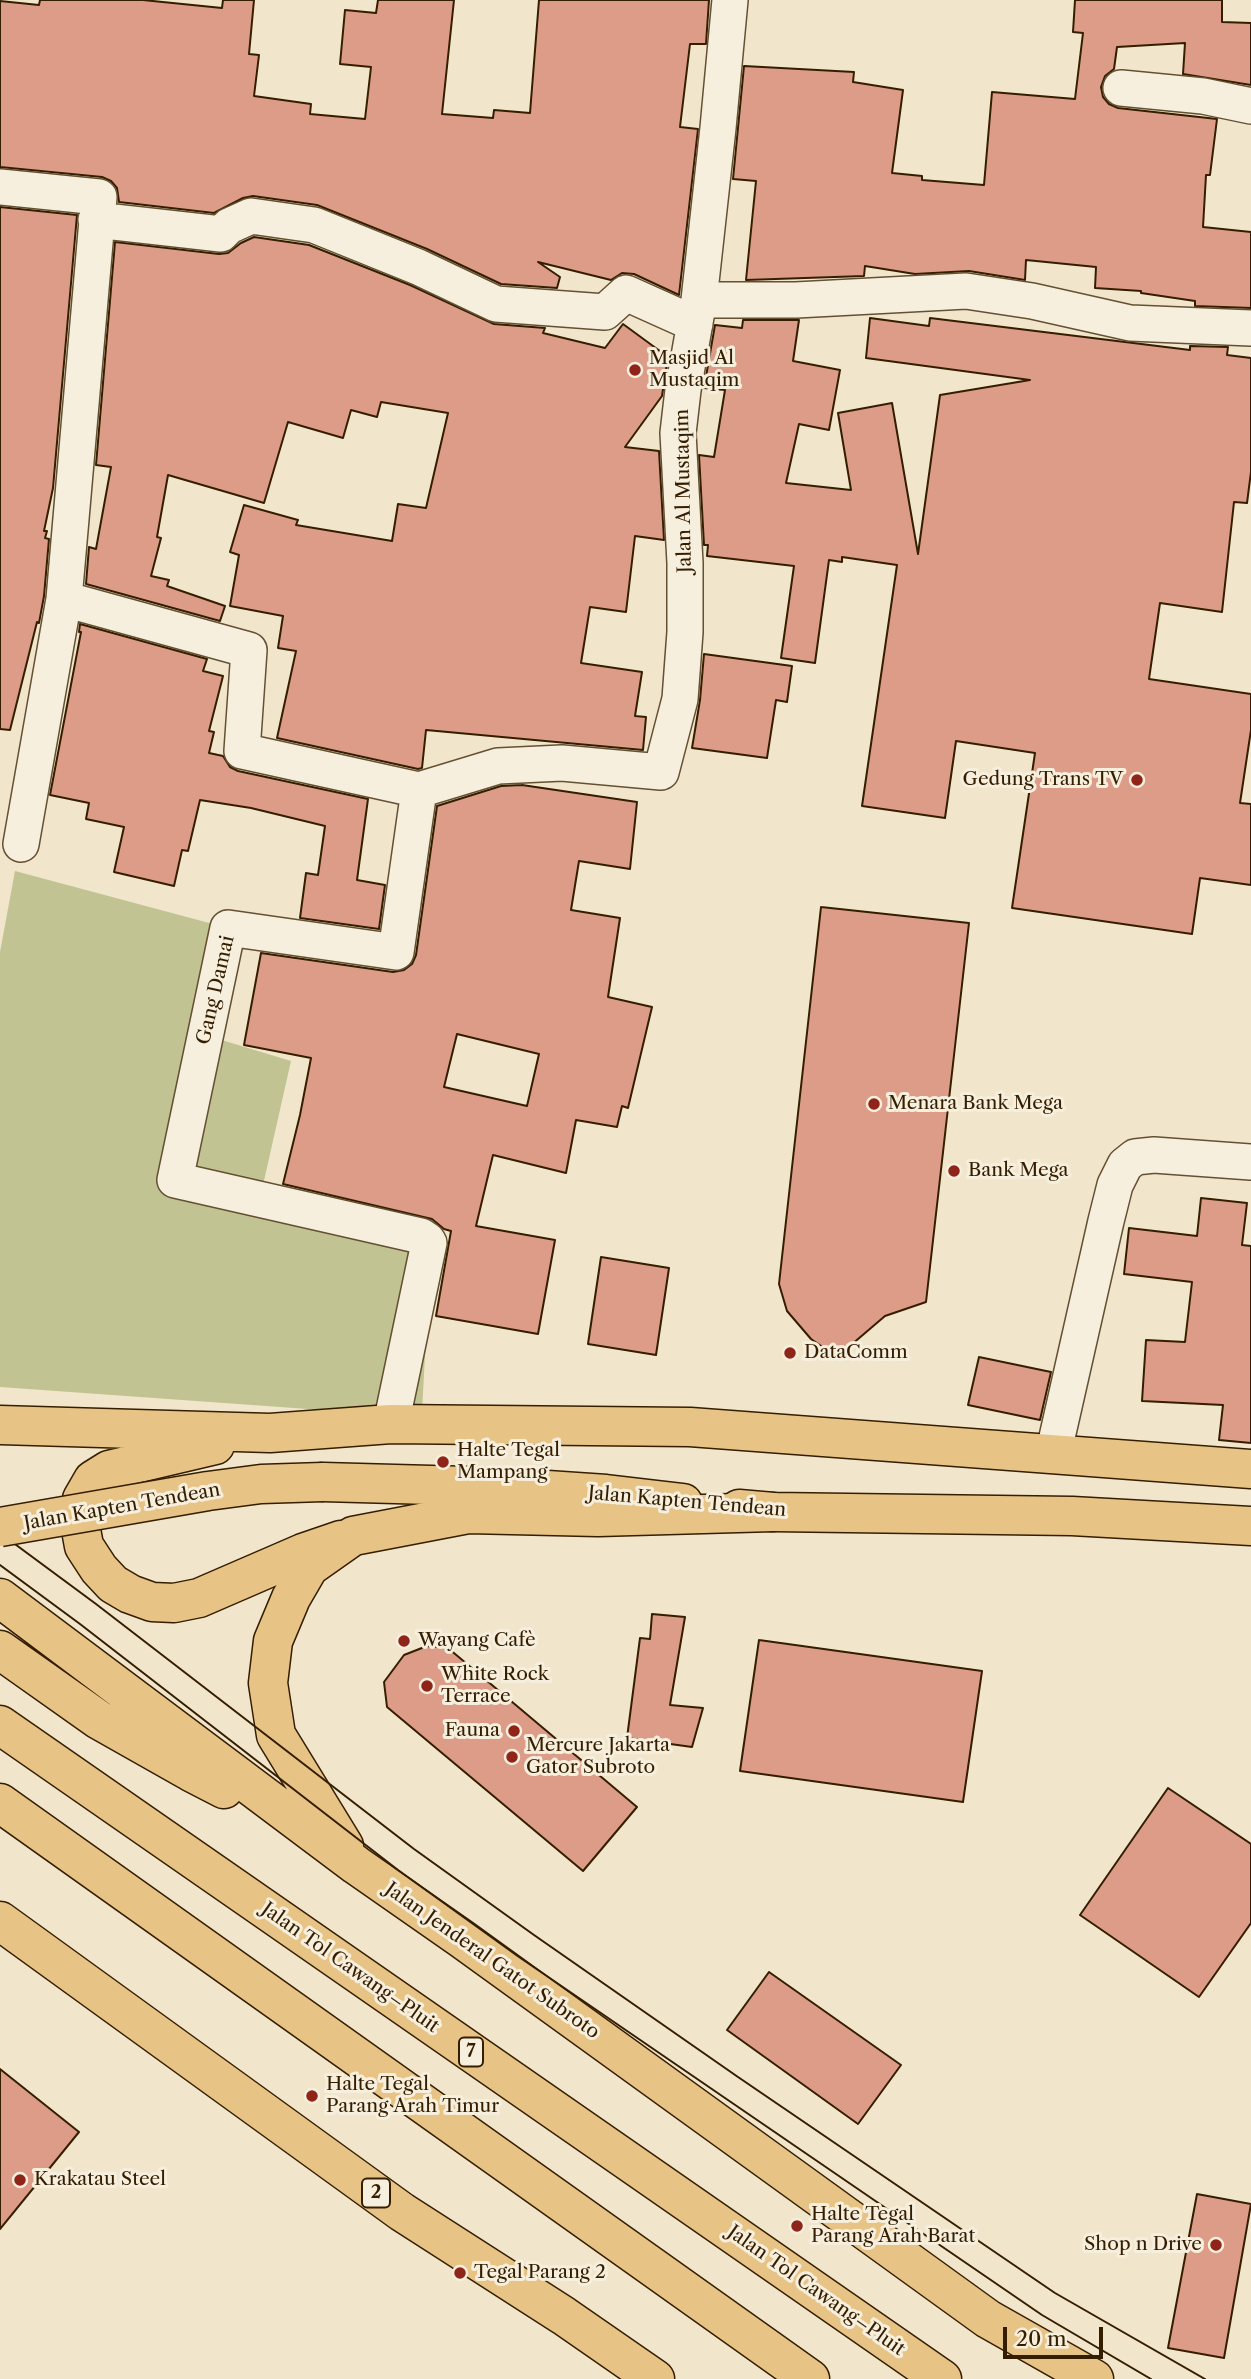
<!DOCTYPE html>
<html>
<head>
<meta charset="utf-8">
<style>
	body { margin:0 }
	#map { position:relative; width:1251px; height:2379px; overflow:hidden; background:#f1e6cb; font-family:"Libre Caslon Text",serif }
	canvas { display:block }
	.scale { position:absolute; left:1003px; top:2327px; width:100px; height:32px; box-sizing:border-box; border:4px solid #351e00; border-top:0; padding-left:9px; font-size:21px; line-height:24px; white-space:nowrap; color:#351e00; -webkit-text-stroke:5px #f6efdd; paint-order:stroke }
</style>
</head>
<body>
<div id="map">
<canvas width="1251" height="2379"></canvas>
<div class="scale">20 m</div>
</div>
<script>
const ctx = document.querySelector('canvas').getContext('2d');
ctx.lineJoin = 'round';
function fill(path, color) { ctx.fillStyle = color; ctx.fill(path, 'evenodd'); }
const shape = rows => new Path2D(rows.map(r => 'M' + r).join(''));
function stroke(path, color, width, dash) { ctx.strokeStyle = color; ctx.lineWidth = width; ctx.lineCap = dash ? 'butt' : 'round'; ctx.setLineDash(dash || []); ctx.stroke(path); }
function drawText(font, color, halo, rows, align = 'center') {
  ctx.font = font + ' "Libre Caslon Text",serif'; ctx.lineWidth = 6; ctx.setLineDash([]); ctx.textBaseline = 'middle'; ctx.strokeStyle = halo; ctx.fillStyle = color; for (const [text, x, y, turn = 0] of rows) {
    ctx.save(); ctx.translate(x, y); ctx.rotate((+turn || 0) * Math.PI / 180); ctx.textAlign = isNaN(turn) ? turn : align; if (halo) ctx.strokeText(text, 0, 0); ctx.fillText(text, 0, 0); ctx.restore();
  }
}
const green = shape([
	[15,871,228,928,215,1038,291,1061,261,1194,431,1243,422,1412,392,1415,0,1387,0,952]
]);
const building = shape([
	[40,0,143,0,222,8,223,0,254,0,249,54,259,55,254,96,311,104,310,114,365,119,371,67,340,64,345,10,376,13,378,0,454,0,442,114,493,118,494,110,530,113,539,0,709,0,706,44,690,44,680,127,698,129,679,295,634,274,622,273,611,280,538,262,560,277,557,288,501,284,427,249,317,205,253,196,243,198,214,213,119,202,117,188,111,181,102,177,0,167,0,1,39,5,40,0],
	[1075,0,1222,0,1222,22,1251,23,1251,85,1183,74,1185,43,1117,47,1114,69,1105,76,1101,87,1103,97,1109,104,1118,108,1217,119,1210,175,1206,175,1203,227,1251,232,1251,308,1195,306,1195,301,1141,293,1141,291,1095,288,1096,267,1026,260,1025,280,969,271,915,274,865,266,864,276,746,280,756,181,733,179,744,66,854,72,853,82,903,90,892,173,922,176,922,180,984,185,992,92,1075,99,1083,33,1073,32,1075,0],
	[0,207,77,215,53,488,44,531,47,531,45,538,49,539,44,596,39,623,37,622,10,730,0,729,0,207],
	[254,237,309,245,410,285,494,324,545,328,543,333,605,348,623,324,668,357,662,396,625,447,659,451,664,540,635,536,626,612,590,607,581,663,642,672,635,716,646,717,643,750,426,730,422,768,418,769,277,738,296,651,278,648,283,616,230,606,239,555,230,552,244,505,298,520,296,525,392,541,398,504,426,508,448,413,381,402,377,417,351,410,343,438,288,422,264,503,168,475,157,537,161,538,151,576,169,580,167,586,225,606,220,621,86,584,89,547,96,549,111,467,96,465,115,242,219,254,228,253,241,243,254,237],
	[870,318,929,326,930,318,1190,350,1190,346,1228,347,1227,355,1251,358,1251,472,1247,503,1234,502,1222,612,1160,603,1149,679,1251,694,1251,730,1240,803,1251,804,1251,885,1200,878,1192,934,1012,908,1035,753,956,741,945,818,862,806,897,565,842,557,842,562,829,560,815,663,781,658,794,566,707,556,708,545,704,545,699,455,714,457,725,390,704,388,715,325,742,328,743,320,799,320,793,361,840,370,829,430,799,424,786,483,851,490,838,413,892,403,918,554,940,395,1030,380,866,358,870,318],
	[80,624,207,659,203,671,223,676,209,731,214,732,209,753,223,756,230,767,238,771,368,799,357,880,385,885,379,929,300,918,306,873,318,875,325,826,251,808,200,800,188,851,182,850,174,886,114,872,124,827,86,819,89,803,50,795,81,632,79,632,80,624],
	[704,654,792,666,787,702,776,700,767,758,692,748,700,700,704,654],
	[522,785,637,802,630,869,579,861,571,910,620,918,608,997,652,1007,628,1108,622,1106,617,1127,576,1120,566,1173,493,1155,476,1226,555,1240,538,1334,436,1316,451,1231,444,1229,432,1219,283,1184,300,1115,311,1058,244,1045,261,953,393,972,404,970,412,964,416,955,437,806,501,786,522,785],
	[457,1034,539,1054,527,1106,444,1087,457,1034],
	[821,907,969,923,926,1302,885,1316,837,1357,811,1339,787,1311,779,1284,821,907],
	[1201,1198,1247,1203,1242,1245,1251,1246,1251,1443,1219,1440,1223,1405,1142,1401,1146,1340,1185,1342,1192,1282,1124,1274,1129,1228,1197,1236,1201,1198],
	[601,1257,669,1268,656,1355,588,1344,601,1257],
	[979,1357,1051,1372,1040,1420,968,1405,979,1357],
	[652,1614,685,1617,670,1705,703,1708,692,1747,627,1738,640,1638,650,1639,652,1614],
	[759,1640,982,1671,963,1802,740,1771,759,1640],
	[427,1646,448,1648,637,1807,583,1871,387,1707,384,1682,404,1655,427,1646],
	[1168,1788,1251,1844,1251,1923,1199,1997,1080,1915,1168,1788],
	[769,1972,901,2065,858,2124,727,2030,769,1972],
	[0,2069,79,2132,0,2229,0,2069],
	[1197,2194,1251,2204,1224,2358,1168,2348,1197,2194]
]);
const street = shape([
	[1121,88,1203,96,1251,106],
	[0,187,99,197,64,599,21,844],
	[96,220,221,234,229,226,251,216,314,225,418,267,496,304,605,312,626,293,695,324],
	[699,300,796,300,966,291,1032,301,1130,323,1251,328],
	[64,599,249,650,242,751,419,790],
	[391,1424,429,1243,427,1240,421,1236,175,1180,228,928,396,952,419,790,498,766,562,763,661,772,680,699,685,632,685,563,678,433,683,390,699,300,718,128,730,0],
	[1053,1455,1106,1221,1115,1185,1125,1165,1135,1157,1154,1155,1251,1162]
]);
const primary = shape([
	[0,1425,270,1433,391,1424,690,1427,1251,1469],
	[215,1445,109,1470,93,1480,82,1499,80,1524,84,1546,99,1569,113,1584,130,1594,152,1602,174,1603,199,1598,303,1553,341,1540],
	[323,1482,503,1487,606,1494,683,1503],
	[739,1509,773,1512,1072,1516,1251,1526]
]);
const highway = shape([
	[0,1598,356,1865,462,1939,988,2319,1094,2379],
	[0,1650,99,1720,191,1772,224,1789],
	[0,1725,942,2379],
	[0,1803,810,2379],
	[344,1846,276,1735,268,1683,273,1641,291,1598,309,1567,353,1536,468,1514,598,1517,773,1512],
	[0,1921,402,2212,564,2316,655,2379]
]);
const tram = shape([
	[0,1533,96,1604,414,1849,534,1935,738,2077,1055,2293,1205,2379],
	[0,1565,80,1624,398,1870,519,1957,1042,2315,1151,2379]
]);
const primaryBridge = shape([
	[0,1527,208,1491,261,1484,323,1482]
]);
const markers = [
	[635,370,7,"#8f2418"],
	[1137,780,7,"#8f2418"],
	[874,1104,7,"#8f2418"],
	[954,1171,7,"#8f2418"],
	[790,1353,7,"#8f2418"],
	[443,1462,7,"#8f2418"],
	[404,1641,7,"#8f2418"],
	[427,1686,7,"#8f2418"],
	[514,1731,7,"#8f2418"],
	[512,1757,7,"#8f2418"],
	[312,2096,7,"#8f2418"],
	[20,2180,7,"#8f2418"],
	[797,2226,7,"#8f2418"],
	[1216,2245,7,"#8f2418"],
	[460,2273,7,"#8f2418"]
];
const shields = [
	[471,2052,24],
	[376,2193,28]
];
const shieldNames = [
	["7",471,2052],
	["2",376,2193]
];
const poiNames = [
	["Masjid Al",649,359],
	["Mustaqim",649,381],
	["Gedung Trans TV",1123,780,"right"],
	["Menara Bank Mega",888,1104],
	["Bank Mega",968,1171],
	["DataComm",804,1353],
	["Halte Tegal",457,1451],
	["Mampang",457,1473],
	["Wayang Cafè",418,1641],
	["White Rock",441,1675],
	["Terrace",441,1697],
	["Fauna",500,1731,"right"],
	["Mercure Jakarta",526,1746],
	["Gator Subroto",526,1768],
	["Halte Tegal",326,2085],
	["Parang Arah Timur",326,2107],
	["Krakatau Steel",34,2180],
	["Halte Tegal",811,2215],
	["Parang Arah Barat",811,2237],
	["Shop n Drive",1202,2245,"right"],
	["Tegal Parang 2",474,2273]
];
const streetNames = [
	["Jalan Al Mustaqim",684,491,-91],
	["Gang Damai",216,990,-77],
	["Jalan Kapten Tendean",687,1502,5],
	["Jalan Kapten Tendean",122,1507,-10],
	["Jalan Jenderal Gatot Subroto",492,1961,35],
	["Jalan Tol Cawang–Pluit",350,1968,35],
	["Jalan Tol Cawang–Pluit",816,2291,35]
];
fill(green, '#c2c392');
fill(building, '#dc9c87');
stroke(building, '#351e00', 2);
stroke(street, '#645033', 38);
stroke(primary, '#351e00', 41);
stroke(highway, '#351e00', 41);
stroke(street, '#f6efdd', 35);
stroke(primary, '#e8c386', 38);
stroke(highway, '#e8c386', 38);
stroke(tram, '#351e00', 2);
stroke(primaryBridge, '#351e00', 41, []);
stroke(primaryBridge, '#e8c386', 38);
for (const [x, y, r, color] of markers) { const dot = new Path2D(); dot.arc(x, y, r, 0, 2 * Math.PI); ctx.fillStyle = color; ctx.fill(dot); stroke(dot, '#f6efdd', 2.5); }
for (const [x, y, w] of shields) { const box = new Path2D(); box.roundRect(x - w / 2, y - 14.5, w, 29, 5); ctx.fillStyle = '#f6efdd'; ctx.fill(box); stroke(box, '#351e00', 2); }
drawText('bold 18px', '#351e00', null, shieldNames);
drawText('19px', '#351e00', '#f6efdd', poiNames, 'left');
drawText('19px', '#351e00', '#f6efdd', streetNames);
</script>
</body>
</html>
